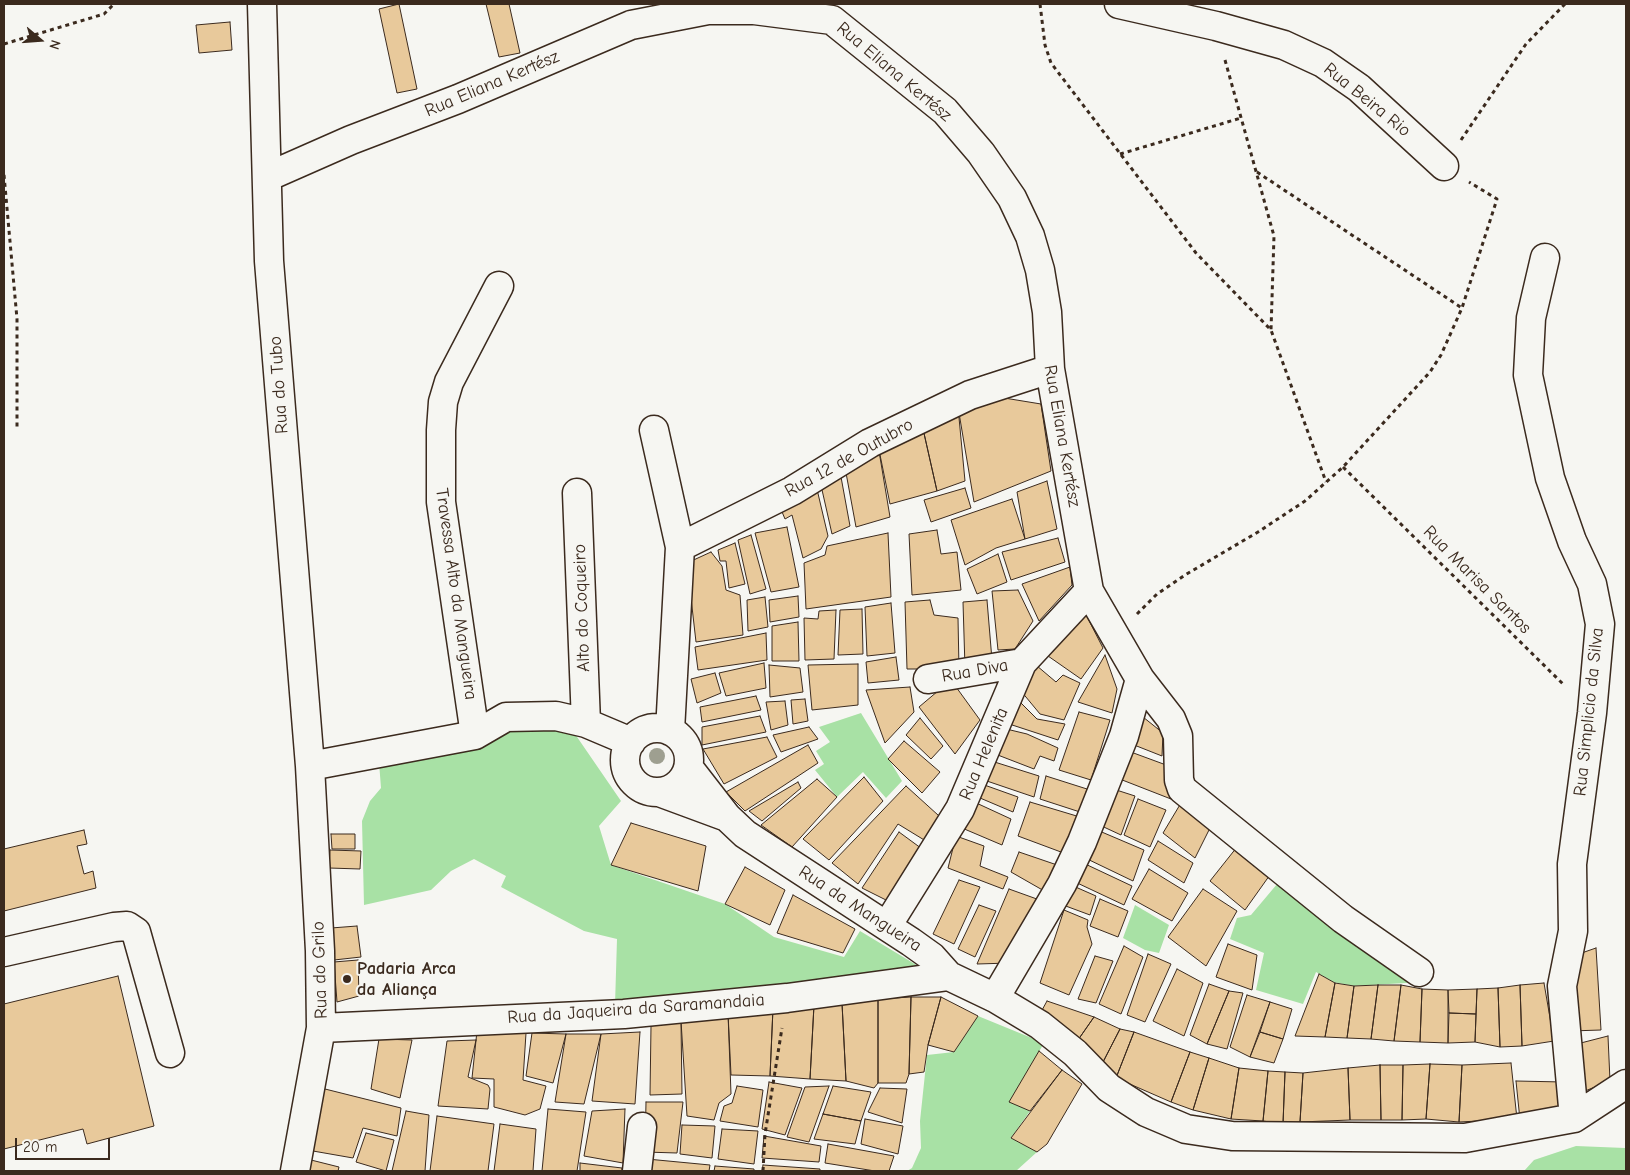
<!DOCTYPE html>
<html>
<head>
<meta charset="utf-8">
<style>
	body { margin:0 }
	#map { position:relative; width:1630px; height:1175px; overflow:hidden; background:#f6f6f2; font-family:"Comic Neue",sans-serif }
	canvas { display:block }
	.frame { position:absolute; inset:0; border:5px solid #3b2a1e; pointer-events:none }
	.north { position:absolute; left:15px; top:15px; width:50px; height:50px; -webkit-text-stroke:4px #f6f6f2; paint-order:stroke; rotate:108deg; font-size:14px; font-weight:700; line-height:20px; text-align:center; color:#3b2a1e }
	.north::after { content:''; display:block; margin:auto; width:18px; height:22px; background:#3b2a1e; clip-path:polygon(50% 0,100% 100%,50% 72%,0 100%) }
	.scale { position:absolute; left:15px; top:1138px; width:95px; height:22px; box-sizing:border-box; border:2px solid #3b2a1e; border-top:0; padding-left:6px; font-size:15px; line-height:18px; white-space:nowrap; color:#3b2a1e; -webkit-text-stroke:4px #f6f6f2; paint-order:stroke }
</style>
</head>
<body>
<div id="map">
<canvas width="1630" height="1175"></canvas>
<div class="frame"></div>
<div class="north">N</div>
<div class="scale">20 m</div>
</div>
<script>
const ctx = document.querySelector('canvas').getContext('2d');
ctx.lineJoin = 'round';
function fill(path, color) { ctx.fillStyle = color; ctx.fill(path, 'evenodd'); }
const shape = rows => new Path2D(rows.map(r => 'M' + r).join(''));
function stroke(path, color, width, dash) { ctx.strokeStyle = color; ctx.lineWidth = width; ctx.lineCap = dash ? 'butt' : 'round'; ctx.setLineDash(dash || []); ctx.stroke(path); }
function drawText(font, color, halo, rows, align = 'center') {
  ctx.font = font + ' "Comic Neue",sans-serif'; ctx.lineWidth = 4; ctx.setLineDash([]); ctx.textBaseline = 'middle'; ctx.strokeStyle = halo; ctx.fillStyle = color; for (const [text, x, y, turn = 0] of rows) {
    ctx.save(); ctx.translate(x, y); ctx.rotate((+turn || 0) * Math.PI / 180); ctx.textAlign = isNaN(turn) ? turn : align; if (halo) ctx.strokeText(text, 0, 0); ctx.fillText(text, 0, 0); ctx.restore();
  }
}
const green = shape([
	[861,713,902,781,886,798,863,772,837,797,815,770,824,764,816,751,830,742,819,727],
	[509,721,556,721,575,734,621,801,599,826,611,865,725,904,774,937,844,957,860,931,933,975,615,1005,617,939,584,931,501,887,506,876,474,859,451,871,431,890,364,905,362,821,370,801,381,788,379,762],
	[1283,877,1423,982,1354,986,1333,982,1316,972,1303,1004,1256,990,1264,953,1230,939,1237,918,1251,915],
	[1135,905,1169,925,1159,953,1145,950,1123,938],
	[978,1016,1044,1043,1010,1102,1030,1111,1011,1138,1037,1152,1016,1171,907,1171,912,1168,921,1148,920,1121,927,1055,954,1052],
	[1576,1146,1625,1148,1626,1171,1524,1171,1534,1160]
]);
const building = shape([
	[399,4,417,89,397,93,379,9,399,4],
	[486,4,509,4,520,53,499,57,486,4],
	[230,22,232,50,199,53,196,25,230,22],
	[992,396,1041,404,1051,471,974,502,958,407,992,396],
	[958,407,965,481,937,491,921,420,958,407],
	[921,420,937,491,890,504,878,445,921,420],
	[878,445,890,517,856,527,844,462,878,445],
	[839,466,850,526,832,534,820,481,839,466],
	[1047,481,1057,529,1025,539,1017,492,1047,481],
	[816,485,828,536,821,549,803,558,792,515,785,519,780,507,816,485],
	[965,488,971,508,931,522,924,500,965,488],
	[1012,499,1025,539,996,548,965,565,951,520,1012,499],
	[787,527,799,587,771,592,755,533,787,527],
	[937,530,941,554,957,552,961,590,912,595,909,534,937,530],
	[888,533,891,597,806,609,804,563,825,555,827,546,888,533],
	[751,535,766,589,750,594,738,540,751,535],
	[1058,538,1065,562,1011,580,1002,552,1058,538],
	[735,543,745,584,729,588,726,561,720,561,718,550,735,543],
	[711,552,722,566,726,590,740,595,743,635,696,642,687,563,711,552],
	[998,554,1007,582,977,594,967,569,998,554],
	[1070,567,1072,585,1039,621,1022,584,1070,567],
	[1018,590,1033,621,1015,649,998,650,992,591,1018,590],
	[798,596,799,617,770,622,769,600,798,596],
	[765,597,768,627,748,631,747,600,765,597],
	[930,600,934,615,958,618,959,669,907,669,905,602,930,600],
	[987,600,992,660,965,668,963,602,987,600],
	[891,603,895,653,867,656,865,607,891,603],
	[1080,603,1103,648,1081,679,1038,649,1080,603],
	[862,609,863,654,838,655,840,610,862,609],
	[836,610,834,659,805,660,804,618,818,619,819,611,836,610],
	[798,622,799,661,772,661,772,626,798,622],
	[766,633,767,660,698,670,695,647,766,633],
	[1105,655,1117,689,1112,713,1078,702,1105,655],
	[896,657,899,680,868,683,866,662,896,657],
	[1030,660,1056,682,1063,675,1080,683,1064,720,1040,714,1016,685,1030,660],
	[764,663,766,688,726,696,719,673,764,663],
	[858,664,858,705,812,710,808,665,858,664],
	[769,665,800,668,803,692,770,697,769,665],
	[715,673,721,693,697,703,691,679,715,673],
	[951,680,980,720,955,754,919,707,951,680],
	[910,687,914,712,885,743,866,690,910,687],
	[1012,694,1037,719,1065,724,1058,740,1000,721,1012,694],
	[756,696,761,710,702,722,700,707,756,696],
	[805,699,808,721,793,724,791,700,805,699],
	[785,701,788,725,771,730,766,702,785,701],
	[1133,709,1163,733,1162,756,1124,741,1133,709],
	[1079,712,1110,720,1091,780,1059,770,1079,712],
	[760,716,766,732,702,745,702,727,760,716],
	[920,718,943,746,931,759,906,735,920,718],
	[809,727,818,739,781,752,773,735,809,727],
	[998,727,1027,734,1058,748,1054,761,1040,756,1034,769,990,752,998,727],
	[767,737,777,757,724,784,703,749,767,737],
	[904,741,940,772,922,793,888,759,904,741],
	[808,745,818,763,745,811,726,792,808,745],
	[1120,748,1177,769,1171,799,1112,776,1120,748],
	[985,759,1039,776,1034,797,978,778,985,759],
	[1046,776,1087,789,1080,812,1040,799,1046,776],
	[864,777,883,801,829,860,803,839,864,777],
	[817,779,837,797,792,847,761,825,817,779],
	[798,782,801,788,762,821,749,811,798,782],
	[976,782,1018,797,1013,812,973,795,976,782],
	[906,786,949,825,934,846,898,824,858,884,832,863,906,786],
	[1107,787,1135,796,1121,835,1093,822,1107,787],
	[1138,799,1166,810,1150,847,1124,835,1138,799],
	[972,801,1011,819,1002,845,962,828,972,801],
	[1030,802,1080,817,1069,855,1018,836,1030,802],
	[1181,803,1211,826,1195,858,1163,833,1181,803],
	[631,823,706,846,698,891,611,865,631,823],
	[1090,827,1144,850,1133,881,1081,856,1090,827],
	[84,830,87,844,77,846,84,874,93,871,96,888,4,911,4,849,84,830],
	[899,832,929,854,894,904,862,888,899,832],
	[331,834,355,834,355,849,332,849,331,834],
	[956,836,984,846,980,866,1008,877,1003,889,948,868,956,836],
	[1158,841,1193,863,1184,883,1148,860,1158,841],
	[1237,847,1272,872,1245,910,1210,881,1237,847],
	[330,850,361,851,360,869,329,868,330,850],
	[1019,852,1063,867,1053,896,1011,872,1019,852],
	[1081,862,1132,886,1124,905,1073,881,1081,862],
	[745,867,785,890,770,925,725,904,745,867],
	[1149,869,1188,893,1172,921,1132,899,1149,869],
	[959,880,980,887,954,944,933,934,959,880],
	[1071,885,1096,896,1090,915,1063,905,1071,885],
	[1009,889,1048,903,1010,963,977,964,1009,889],
	[1203,889,1237,911,1206,966,1168,937,1203,889],
	[793,895,855,929,843,953,777,933,793,895],
	[1100,899,1128,911,1118,937,1090,926,1100,899],
	[979,905,996,911,975,957,958,949,979,905],
	[1064,910,1088,920,1087,927,1092,944,1069,995,1040,983,1064,910],
	[357,926,361,957,334,960,331,928,357,926],
	[1228,944,1257,955,1252,990,1216,977,1228,944],
	[1124,946,1143,957,1121,1014,1099,1004,1124,946],
	[1596,948,1601,1030,1570,1031,1573,956,1596,948],
	[1148,954,1171,964,1145,1022,1127,1015,1148,954],
	[1095,956,1113,961,1096,1003,1078,999,1095,956],
	[358,960,359,996,337,1002,334,962,358,960],
	[1177,969,1203,983,1184,1036,1153,1021,1177,969],
	[1319,974,1335,983,1325,1037,1295,1036,1319,974],
	[118,976,154,1126,87,1144,83,1129,4,1149,4,1004,118,976],
	[1335,983,1354,986,1347,1038,1325,1037,1335,983],
	[1544,983,1554,1041,1522,1046,1520,985,1544,983],
	[1209,984,1229,991,1207,1044,1190,1035,1209,984],
	[1378,985,1401,985,1394,1041,1371,1039,1378,985],
	[1378,985,1371,1039,1347,1038,1354,986,1378,985],
	[1401,985,1422,989,1420,1042,1394,1041,1401,985],
	[1520,985,1522,1046,1500,1047,1498,988,1520,985],
	[1498,988,1500,1047,1475,1042,1477,989,1498,988],
	[1422,989,1448,990,1448,1043,1420,1042,1422,989],
	[1477,989,1476,1014,1449,1013,1448,990,1477,989],
	[1229,991,1243,993,1227,1049,1207,1044,1229,991],
	[1247,995,1270,1002,1250,1057,1230,1047,1247,995],
	[911,997,941,997,928,1045,924,1072,909,1074,911,997],
	[911,997,909,1074,906,1083,878,1083,878,999,911,997],
	[941,997,978,1016,954,1052,928,1045,941,997],
	[878,999,878,1083,874,1088,846,1081,842,1003,878,999],
	[1047,1001,1094,1017,1078,1040,1041,1012,1047,1001],
	[1270,1002,1292,1009,1283,1039,1260,1032,1270,1002],
	[842,1003,846,1081,810,1079,814,1005,842,1003],
	[814,1005,810,1079,770,1076,773,1008,814,1005],
	[773,1008,770,1076,731,1075,728,1013,773,1008],
	[728,1013,731,1094,719,1103,714,1120,687,1116,681,1021,728,1013],
	[1449,1013,1476,1014,1475,1042,1448,1043,1449,1013],
	[1094,1017,1120,1029,1102,1064,1078,1040,1094,1017],
	[681,1021,682,1094,650,1095,651,1026,681,1021],
	[1120,1029,1134,1032,1116,1078,1102,1064,1120,1029],
	[477,1031,526,1033,523,1080,546,1086,540,1109,525,1115,494,1107,494,1079,472,1078,477,1031],
	[640,1032,635,1104,592,1101,601,1034,640,1032],
	[1134,1032,1190,1052,1171,1102,1116,1078,1134,1032],
	[1260,1032,1283,1039,1274,1063,1250,1057,1260,1032],
	[532,1033,566,1034,553,1083,526,1076,532,1033],
	[566,1034,601,1034,584,1104,555,1102,566,1034],
	[1608,1036,1610,1081,1575,1095,1573,1045,1608,1036],
	[379,1039,412,1040,400,1098,371,1089,379,1039],
	[476,1040,468,1077,488,1085,490,1089,488,1109,438,1106,447,1041,476,1040],
	[1039,1051,1062,1070,1030,1111,1009,1102,1039,1051],
	[1190,1052,1209,1058,1193,1110,1171,1102,1190,1052],
	[1209,1058,1239,1068,1231,1119,1193,1110,1209,1058],
	[1511,1063,1517,1119,1459,1122,1462,1065,1511,1063],
	[1430,1064,1462,1065,1459,1122,1426,1119,1430,1064],
	[1430,1064,1426,1119,1402,1120,1403,1065,1430,1064],
	[1380,1065,1403,1065,1402,1120,1381,1120,1380,1065],
	[1380,1065,1381,1120,1350,1120,1348,1068,1380,1065],
	[1239,1068,1268,1071,1263,1121,1231,1119,1239,1068],
	[1348,1068,1350,1120,1300,1122,1303,1073,1348,1068],
	[1062,1070,1082,1084,1047,1144,1037,1152,1011,1138,1062,1070],
	[1268,1071,1285,1072,1283,1124,1263,1121,1268,1071],
	[1285,1072,1303,1073,1300,1122,1283,1124,1285,1072],
	[1516,1081,1563,1082,1565,1116,1520,1120,1516,1081],
	[769,1082,802,1088,785,1135,762,1129,769,1082],
	[737,1086,763,1090,758,1127,720,1121,724,1106,732,1103,737,1086],
	[829,1086,809,1142,787,1137,805,1087,829,1086],
	[833,1086,871,1092,861,1121,823,1114,833,1086],
	[321,1088,401,1108,397,1136,363,1128,353,1158,313,1151,321,1088],
	[880,1088,907,1089,902,1123,868,1112,880,1088],
	[646,1102,683,1102,677,1153,645,1152,646,1102],
	[548,1109,586,1112,577,1171,542,1171,548,1109],
	[625,1109,623,1163,584,1156,592,1111,625,1109],
	[406,1111,429,1115,425,1171,392,1171,406,1111],
	[823,1114,861,1121,855,1144,814,1139,823,1114],
	[437,1116,494,1124,488,1171,430,1171,437,1116],
	[865,1119,903,1126,898,1154,861,1144,865,1119],
	[500,1124,536,1129,533,1171,494,1171,500,1124],
	[682,1125,715,1126,712,1158,680,1154,682,1125],
	[722,1129,758,1131,754,1164,718,1159,722,1129],
	[366,1133,394,1140,386,1171,356,1162,366,1133],
	[764,1136,821,1146,819,1162,762,1158,764,1136],
	[828,1144,894,1156,889,1171,875,1171,825,1163,828,1144],
	[647,1159,710,1165,709,1171,646,1171,647,1159],
	[311,1160,339,1167,338,1171,310,1171,311,1160],
	[580,1163,622,1168,622,1171,580,1171,580,1163],
	[763,1165,820,1169,820,1171,762,1171,763,1165],
	[715,1166,754,1169,754,1171,714,1171,715,1166]
]);
const path = shape([
	[1040,4,1045,45,1051,63,1196,253,1271,330,1326,482],
	[4,44,104,14,114,4],
	[1225,60,1274,236,1271,330],
	[1461,140,1526,44,1565,4],
	[1120,154,1241,118],
	[1257,172,1462,308],
	[4,175,17,319,17,428],
	[1343,467,1564,685],
	[1137,614,1157,594,1185,575,1258,532,1305,501,1343,467,1430,372,1441,355,1462,308,1497,199,1469,182],
	[763,1171,765,1134,782,1028]
]);
const street = shape([
	[262,4,269,261,310,766,320,951,321,1028,295,1171],
	[1119,4,1216,26,1284,45,1323,63,1359,88,1444,166],
	[267,177,351,140,458,99,631,25,708,10,754,10,832,20,945,111,981,153,1012,198,1030,236,1040,270,1047,312,1050,369,1089,591,1140,679,1171,719,1178,736,1179,780,1182,789,1343,919,1419,972],
	[1545,258,1531,318,1528,375,1550,478,1572,541,1592,584,1600,624,1592,713,1572,864,1573,931,1562,986,1574,1118],
	[654,430,680,547,670,731],
	[577,493,586,723],
	[680,547,792,491,870,443,970,395,1050,369],
	[928,679,1022,663],
	'625 760a32 32 0 1 1 64 0a32 32 0 1 1-64 0Z',
	[475,735,441,502,441,430,443,402,449,382,499,286],
	[310,766,475,735,506,717,556,716,586,723,631,742],
	[689,768,727,817,745,834,911,942,932,957,949,976,995,998,1040,1025,1075,1053,1109,1088,1146,1112,1186,1129,1232,1136,1465,1138,1574,1118,1626,1084],
	[662,793,727,817],
	[887,926,960,809,1022,663,1089,591],
	[4,952,114,927,127,926,136,932,170,1053],
	[995,998,1062,884,1082,842,1124,736,1140,679],
	[321,1028,624,1014,787,998,949,976],
	[637,1171,642,1127]
]);
const trees = [
	[657,756]
];
const markers = [
	[347,979,5,"#3b2a1e"]
];
const streetNames = [
	["Rua Eliana Kertész",894,72,40],
	["Rua Eliana Kertész",492,84,-23],
	["Rua Beira Rio",1367,100,39],
	["Rua do Tubo",279,385,-94],
	["Rua Eliana Kertész",1062,436,80],
	["Rua 12 de Outubro",849,458,-29],
	["Rua Marisa Santos",1477,580,45],
	["Travessa Alto da Mangueira",456,594,82],
	["Alto do Coqueiro",582,608,-92],
	["Rua Diva",975,671,-10],
	["Rua Simplicio da Silva",1589,712,-84],
	["Rua Helenita",984,754,-67],
	["Rua da Mangueira",860,909,33],
	["Rua do Grilo",320,970,-92],
	["Rua da Jaqueira da Saramandaia",636,1009,-4]
];
const poiNames = [
	["Padaria Arca",357,969],
	["da Aliança",357,990]
];
fill(green, '#a8e1a5');
fill(building, '#e8c99b');
stroke(building, '#3b2a1e', 1);
stroke(street, '#3b2a1e', 31);
stroke(path, '#3b2a1e', 3, [4, 4]);
stroke(street, '#f6f6f2', 28);
ctx.fillStyle = '#9e9f90';
for (const [x, y] of trees) { ctx.beginPath(); ctx.arc(x, y, 8, 0, 2 * Math.PI); ctx.fill(); }
for (const [x, y, r, color] of markers) { const dot = new Path2D(); dot.arc(x, y, r, 0, 2 * Math.PI); ctx.fillStyle = color; ctx.fill(dot); stroke(dot, '#f6f6f2', 2); }
drawText('18px', '#3b2a1e', '#f6f6f2', streetNames);
drawText('bold 18px', '#3b2a1e', '#f6f6f2', poiNames, 'left');
</script>
</body>
</html>
